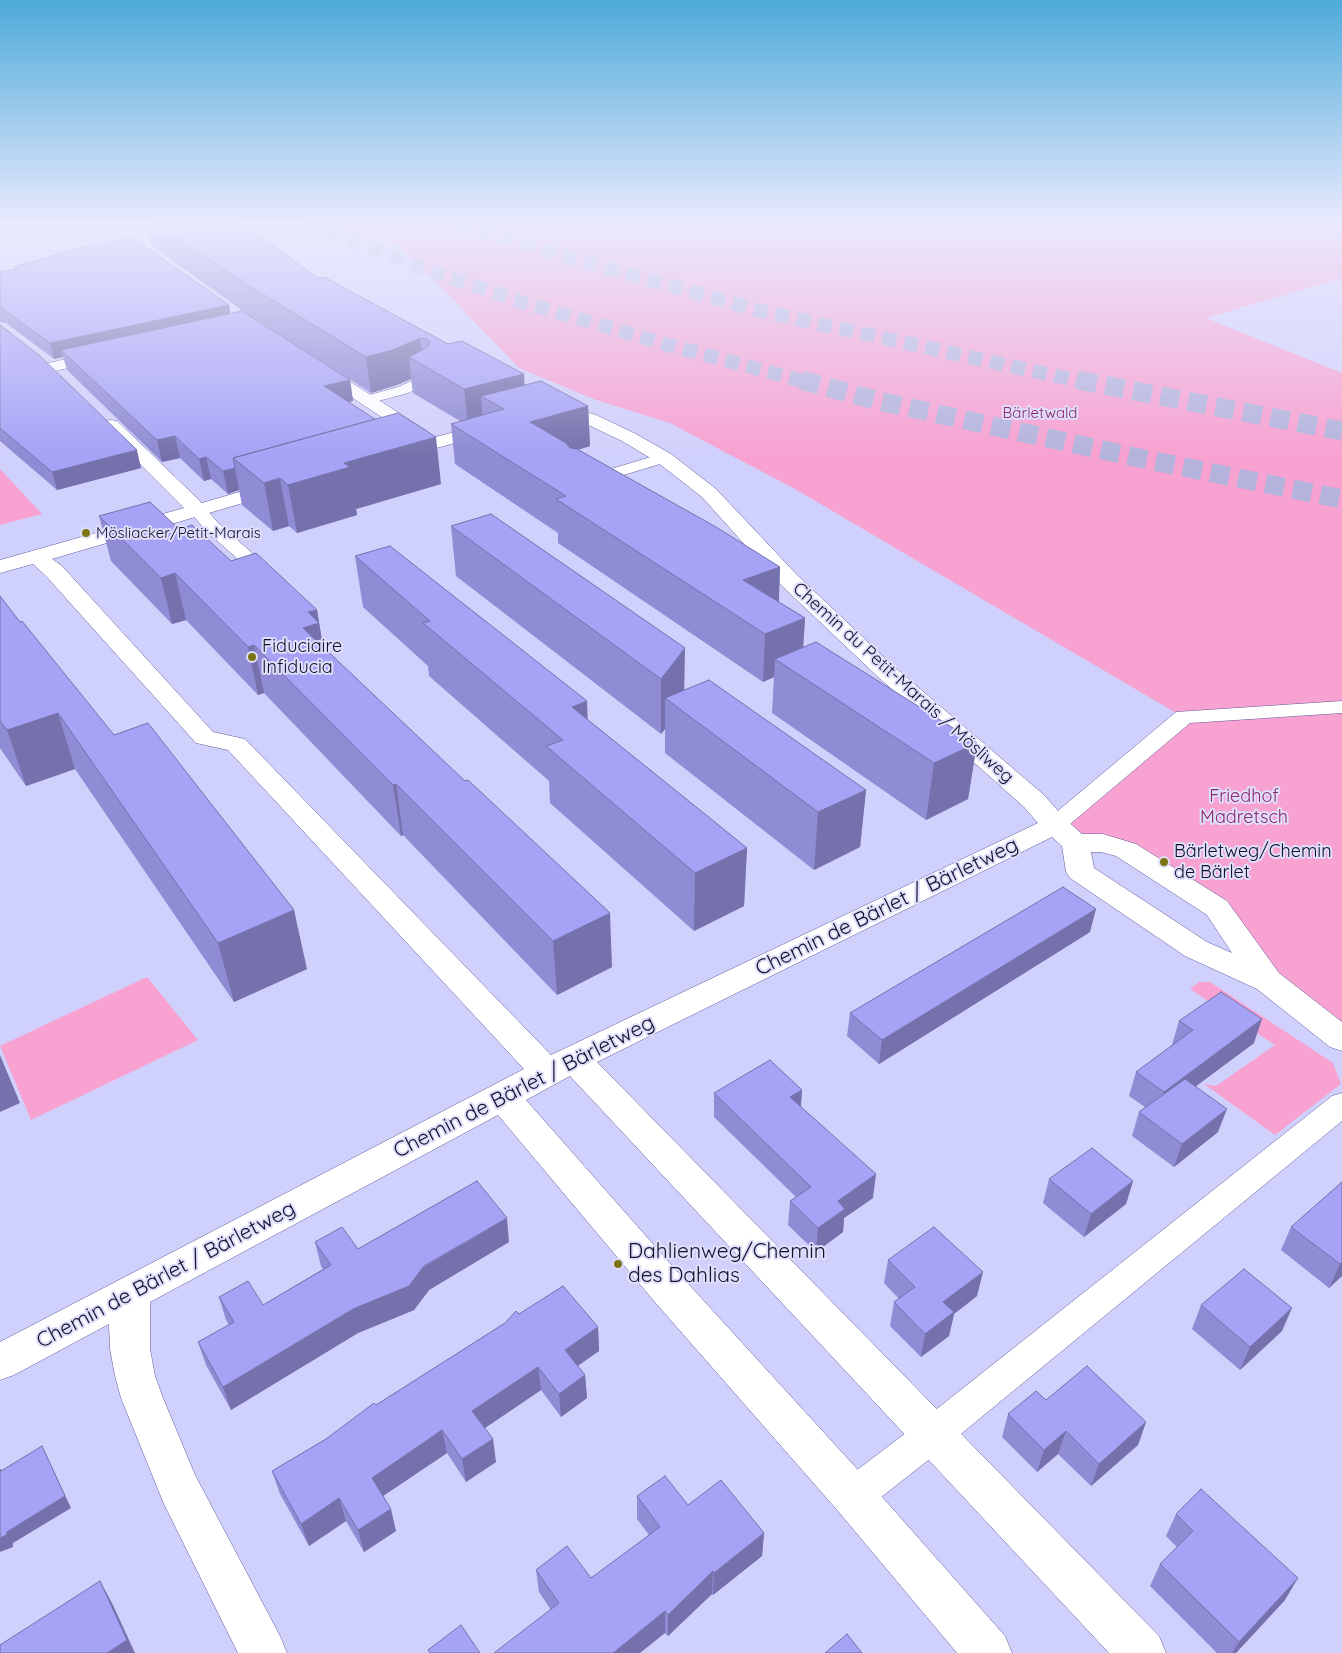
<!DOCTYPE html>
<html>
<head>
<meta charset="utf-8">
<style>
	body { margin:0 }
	canvas { display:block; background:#d0d0fc }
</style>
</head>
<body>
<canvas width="1342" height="1653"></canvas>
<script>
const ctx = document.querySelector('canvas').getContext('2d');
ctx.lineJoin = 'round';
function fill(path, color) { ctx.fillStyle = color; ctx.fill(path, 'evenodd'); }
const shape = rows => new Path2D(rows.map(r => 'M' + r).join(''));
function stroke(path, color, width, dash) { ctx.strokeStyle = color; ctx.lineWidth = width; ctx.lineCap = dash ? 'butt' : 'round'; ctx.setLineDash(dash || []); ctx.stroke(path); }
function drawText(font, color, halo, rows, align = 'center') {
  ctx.font = font + ' Quicksand,sans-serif'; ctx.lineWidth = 4; ctx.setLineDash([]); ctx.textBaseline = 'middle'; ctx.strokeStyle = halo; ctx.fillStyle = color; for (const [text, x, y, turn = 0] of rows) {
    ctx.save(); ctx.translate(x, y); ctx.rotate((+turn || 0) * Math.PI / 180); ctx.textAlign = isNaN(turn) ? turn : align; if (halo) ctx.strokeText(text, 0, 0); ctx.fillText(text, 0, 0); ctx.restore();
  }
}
const green = shape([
	[305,223,1342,223,1342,278,1206,318,1342,373,1342,1039,1241,941,1126,850,1055,825,1183,717,795,489,670,423,596,400,519,368,435,281,396,244,328,226],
	[0,469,42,514,0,525],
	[147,977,198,1040,31,1120,0,1046],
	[1199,982,1210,982,1333,1063,1341,1084,1275,1135,1204,1084,1216,1086,1275,1045,1190,989]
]);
const motorwayTunnelFar1 = shape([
	[308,223,426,269,525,303,665,344,806,382],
	[458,223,592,264,761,311,1084,382]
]);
const motorwayTunnel = shape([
	[801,380,879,401,1144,459,1342,499],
	[1078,380,1342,431]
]);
const service = shape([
	[425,375,430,376,432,379,430,382,408,393,367,404,362,403,360,400,362,397,398,387,425,375],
	[664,453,670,455,672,458,670,461,587,486,581,484,579,481,581,478,664,453],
	[197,504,203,505,218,523,268,567,271,571,268,575,262,577,256,575,206,531,188,509,191,505,197,504],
	[1342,701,1342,713,1190,723,1063,830,1055,832,1047,830,1043,825,1047,820,1176,712,1342,701],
	[1342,1093,1342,1121,945,1447,866,1509,853,1515,840,1509,834,1496,840,1483,919,1423,1332,1096,1342,1093]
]);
const minor = shape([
	[100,351,106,353,108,356,106,359,51,372,45,370,43,367,45,364,100,351],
	[321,365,327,367,427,431,430,435,427,439,421,440,415,439,315,373,313,370,315,367,321,365],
	[560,404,596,415,634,433,671,454,716,489,797,575,892,665,1044,795,1065,819,1082,834,1103,834,1136,844,1227,901,1279,973,1342,1022,1342,1051,1330,1047,1257,989,1185,956,1070,878,1066,872,1062,846,1052,837,597,1062,1159,1636,1166,1653,1109,1653,570,1076,526,1100,682,1277,868,1481,1005,1636,1012,1653,957,1653,838,1511,654,1301,498,1115,150,1302,150,1349,155,1376,163,1398,195,1475,280,1636,287,1653,238,1653,164,1504,121,1398,115,1376,110,1349,109,1324,14,1375,0,1380,0,1342,524,1069,228,750,196,743,46,576,33,564,0,573,0,560,184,508,105,429,102,425,105,421,111,420,117,421,202,503,277,481,284,483,287,487,284,491,52,559,62,566,213,732,245,739,551,1055,1038,823,1024,807,876,675,781,585,702,497,657,462,622,441,584,423,560,415,553,416,547,415,544,411,547,407,560,404],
	[1091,852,1101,852,1116,856,1207,915,1232,953,1207,942,1094,868,1091,852],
	[489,423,495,424,498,428,495,432,400,458,394,456,391,452,394,448,489,423]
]);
const wall = shape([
	[147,223,237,223,318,278,448,344,525,385,588,406,590,446,578,450,780,567,779,602,805,618,803,647,977,743,968,799,926,820,772,713,774,677,763,682,558,543,558,533,455,464,451,424,460,421,413,393,411,379,397,385,371,393,312,355,350,380,353,401,348,402,441,484,356,509,357,515,297,533,289,526,273,531,242,505,239,490,228,494,211,479,204,481,180,458,162,462,67,370,63,357,54,359,6,323,0,322,0,272,15,270,14,267,229,305,230,313,250,316,152,246],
	[0,325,141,468,57,490,0,441],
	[99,516,179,529,231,561,317,610,323,647,612,967,557,995,403,835,401,836,264,693,258,695,186,620,172,624,111,561],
	[451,526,685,690,866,790,860,847,814,870,665,753,665,729,661,734,456,576],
	[355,556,588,720,747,848,744,906,694,931,550,803,549,781,429,676,428,666,363,607],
	[0,596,20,622,307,969,234,1002,75,769,26,786,0,748],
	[1090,932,879,1064,847,1036,850,1013],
	[1179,1021,1254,1043,1196,1086,1218,1132,1174,1167,1132,1136,1139,1112,1145,1107,1129,1096,1136,1072,1172,1045],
	[802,1090,801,1106,873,1198,844,1218,843,1232,816,1252,788,1225,790,1201,796,1197,714,1117,714,1093],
	[1049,1179,1133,1181,1126,1204,1084,1237,1043,1203],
	[1342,1182,1342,1276,1329,1288,1281,1250,1291,1227],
	[315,1242,358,1249,509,1242,429,1290,414,1310,358,1333,231,1410,206,1365,198,1342,229,1325,226,1320,219,1297,263,1305,323,1269,321,1266],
	[888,1260,977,1296,954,1314,949,1336,921,1357,890,1326,894,1302,899,1299,884,1283],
	[1201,1305,1282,1331,1240,1370,1192,1329],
	[519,1314,598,1327,599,1351,578,1366,585,1375,587,1398,561,1417,541,1390,485,1428,496,1462,466,1482,447,1453,383,1496,396,1531,364,1552,346,1521,309,1546,280,1494,272,1471,326,1439,376,1405],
	[1046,1400,1146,1422,1138,1445,1091,1486,1058,1454,1037,1472,1002,1437,1008,1414],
	[637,1496,688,1505,764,1533,762,1556,713,1595,712,1594,668,1636,665,1633,551,1610,539,1592,536,1570,591,1578,649,1535,637,1519],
	[1176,1514,1285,1600,1236,1653,1217,1653,1150,1586,1160,1564,1177,1547,1166,1536]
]);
const shadedWall = shape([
	[229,305,231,320,61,350,63,357,54,359,50,343],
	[420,338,423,365,409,357,411,379,397,385,371,393,366,357],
	[524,374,526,411,481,396,483,422,468,426,464,389],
	[350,380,353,401,328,408,324,386],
	[588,406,590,446,532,463,530,422],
	[175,436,180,458,162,462,157,440],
	[436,437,441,484,356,509,357,515,297,533,288,485,344,463],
	[137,450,141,468,57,490,52,472],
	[206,457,211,479,204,481,199,459],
	[235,468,239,490,228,494,223,471],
	[280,479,289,526,273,531,264,483],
	[780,567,778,612,743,580],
	[175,573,186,620,172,624,161,578],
	[317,610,327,671,303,628,308,612],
	[805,618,802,666,775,659,774,677,763,682,765,634],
	[254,645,264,693,258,695,248,647],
	[685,648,684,702,665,698,665,729,661,734,661,679],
	[587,701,589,756,572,707],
	[58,713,75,769,26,786,7,730],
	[977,743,968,799,926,820,934,763],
	[396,784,403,835,401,836,393,785],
	[866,790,860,847,814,870,818,812],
	[747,848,744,906,694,931,695,873],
	[1096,909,1090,932,879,1064,882,1040],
	[294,910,307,969,234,1002,218,943],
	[610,913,612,967,557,995,553,941],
	[1262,1019,1254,1043,1156,1116,1164,1092],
	[0,1055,20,1103,0,1112],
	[802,1090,800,1114,790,1097],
	[1227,1109,1218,1132,1174,1167,1182,1144],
	[876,1174,873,1198,844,1218,843,1232,816,1252,818,1228,838,1201],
	[1133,1181,1126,1204,1084,1237,1091,1214],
	[507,1218,509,1242,429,1290,414,1310,358,1333,231,1410,223,1387],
	[1342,1262,1342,1276,1329,1288,1340,1264],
	[983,1272,977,1296,954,1314,949,1336,921,1357,925,1334,943,1302],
	[1292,1308,1282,1331,1240,1370,1250,1347],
	[598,1327,599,1351,567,1373,565,1350],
	[538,1367,541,1390,476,1434,472,1411],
	[585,1375,587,1398,561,1417,559,1394],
	[1146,1422,1138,1445,1091,1486,1099,1464],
	[442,1430,447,1453,377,1500,372,1478],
	[1066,1431,1058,1454,1037,1472,1044,1450],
	[493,1439,496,1462,466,1482,462,1459],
	[42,1446,71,1508,13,1543,13,1547,0,1552,0,1538,7,1532],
	[339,1498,346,1521,309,1546,301,1524],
	[391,1509,396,1531,364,1552,358,1530],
	[764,1533,762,1556,713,1595,714,1573],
	[713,1571,712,1594,668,1636,668,1615],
	[1298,1578,1285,1600,1236,1653,1232,1653,1239,1642],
	[100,1581,112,1603,135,1653,107,1653],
	[665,1611,665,1633,640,1653,613,1653]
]);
const building = shape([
	[156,223,237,223,245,225,318,278,324,277,448,344,462,341,524,374,464,389,409,357,428,347,430,342,427,339,420,338,393,350,366,357,248,285,156,223],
	[131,237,229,305,50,343,0,307,0,272,17,269,14,267,95,244,100,245,131,237],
	[242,311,350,380,324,386,375,419,233,458,235,468,223,471,206,457,199,459,175,436,157,440,61,350,242,311],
	[0,325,39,355,137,450,52,472,0,428,0,325],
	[541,381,588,406,530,422,566,443,570,448,577,449,716,527,780,567,743,580,805,618,765,634,556,499,566,496,451,424,504,409,481,396,541,381],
	[398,413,436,437,344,463,350,467,288,485,280,478,264,483,233,458,398,413],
	[150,502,179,529,192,525,231,561,256,553,317,610,308,612,319,623,303,628,465,781,468,780,610,913,553,941,396,784,393,785,254,645,248,647,175,573,161,578,99,516,150,502],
	[491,514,685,648,661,679,451,526,491,514],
	[390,546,587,701,572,707,747,848,695,873,546,746,563,740,423,623,430,621,355,556,390,546],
	[0,596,20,622,22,621,114,735,148,723,294,910,218,943,58,713,7,730,0,721,0,596],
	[816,642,977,743,934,763,775,659,816,642],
	[709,680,866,790,818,812,665,698,709,680],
	[1063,887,1096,909,882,1040,850,1013,1063,887],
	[1221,992,1262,1019,1164,1092,1136,1072,1193,1030,1179,1021,1221,992],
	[770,1060,802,1090,790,1097,876,1174,838,1201,845,1209,818,1228,790,1201,811,1187,714,1093,770,1060],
	[1185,1079,1227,1109,1182,1144,1139,1112,1185,1079],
	[1092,1148,1133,1181,1091,1214,1049,1179,1092,1148],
	[477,1181,507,1218,424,1266,409,1286,353,1309,223,1387,198,1342,234,1322,219,1297,248,1281,263,1305,331,1265,315,1242,342,1227,358,1249,477,1181],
	[1342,1182,1342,1262,1340,1264,1291,1227,1342,1182],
	[934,1227,983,1272,943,1302,954,1312,925,1334,894,1302,915,1287,888,1260,934,1227],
	[1244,1269,1292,1308,1250,1347,1201,1305,1244,1269],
	[563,1286,598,1327,565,1350,585,1375,559,1394,538,1367,472,1411,493,1439,462,1459,442,1430,372,1478,391,1509,358,1530,339,1498,301,1524,272,1471,326,1439,374,1403,376,1405,505,1323,516,1311,519,1314,563,1286],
	[1087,1366,1146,1422,1099,1464,1066,1431,1044,1450,1008,1414,1036,1391,1046,1400,1087,1366],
	[42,1446,65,1496,7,1532,7,1535,0,1538,0,1469,1,1471,42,1446],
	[665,1476,688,1505,721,1480,764,1533,714,1573,713,1571,668,1615,665,1611,613,1653,494,1653,559,1603,536,1570,567,1546,591,1578,660,1527,637,1496,665,1476],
	[1201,1489,1298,1578,1239,1642,1160,1564,1193,1531,1176,1514,1201,1489],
	[100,1581,127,1640,107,1653,0,1653,0,1645,100,1581],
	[461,1625,480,1653,430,1653,428,1650,461,1625],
	[847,1634,862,1653,825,1653,847,1634]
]);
const markers = [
	[86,533,5,"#7b7518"],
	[252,657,5,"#7b7518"],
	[1164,862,5,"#7b7518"],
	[618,1264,5,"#7b7518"]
];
const farParknames = [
	["Bärletwald",1040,413]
];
const farPoinames = [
	["Mösliacker/Petit-Marais",96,533]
];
const poiNames = [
	["Fiduciaire",262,647],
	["Infiducia",262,668],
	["Bärletweg/Chemin",1174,852],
	["de Bärlet",1174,873]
];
const streetNames = [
	["Chemin du Petit-Marais / Mösliweg",903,683,42]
];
const parkNames = [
	["Friedhof",1244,797],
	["Madretsch",1244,818]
];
const nearStreetnames = [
	["Chemin de Bärlet / Bärletweg",887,907,-26],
	["Chemin de Bärlet / Bärletweg",524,1087,-27],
	["Chemin de Bärlet / Bärletweg",166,1275,-28]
];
const nearPoinames = [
	["Dahlienweg/Chemin",628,1252],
	["des Dahlias",628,1276]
];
fill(green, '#f7a2d1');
stroke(motorwayTunnelFar1, '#b4b3dc', 14, [14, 8]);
stroke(motorwayTunnel, '#b4b3dc', 19, [19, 9]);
stroke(service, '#605b9c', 1);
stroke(minor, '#605b9c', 1);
fill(service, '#fff');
fill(minor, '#fff');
fill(wall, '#8f8bd4');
fill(shadedWall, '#7471ac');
fill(building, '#a6a2f6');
stroke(building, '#7471ac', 1);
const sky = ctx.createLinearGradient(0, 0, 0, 455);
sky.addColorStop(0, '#4daad9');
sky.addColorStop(0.49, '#eaeafe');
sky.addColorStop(1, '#eaeafe00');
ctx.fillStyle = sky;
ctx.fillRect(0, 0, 1342, 455);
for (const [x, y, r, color] of markers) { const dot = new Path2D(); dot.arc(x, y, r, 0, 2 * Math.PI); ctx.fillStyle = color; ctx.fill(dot); stroke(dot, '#dfdffc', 2); }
drawText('15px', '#8d2969', '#dfdffc', farParknames);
drawText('15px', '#13102a', '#dfdffc', farPoinames, 'left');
drawText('18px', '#13102a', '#dfdffc', poiNames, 'left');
drawText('18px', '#13102a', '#dfdffc', streetNames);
drawText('18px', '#8d2969', '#dfdffc', parkNames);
drawText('21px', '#13102a', '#dfdffc', nearStreetnames);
drawText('21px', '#13102a', '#dfdffc', nearPoinames, 'left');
</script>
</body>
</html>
